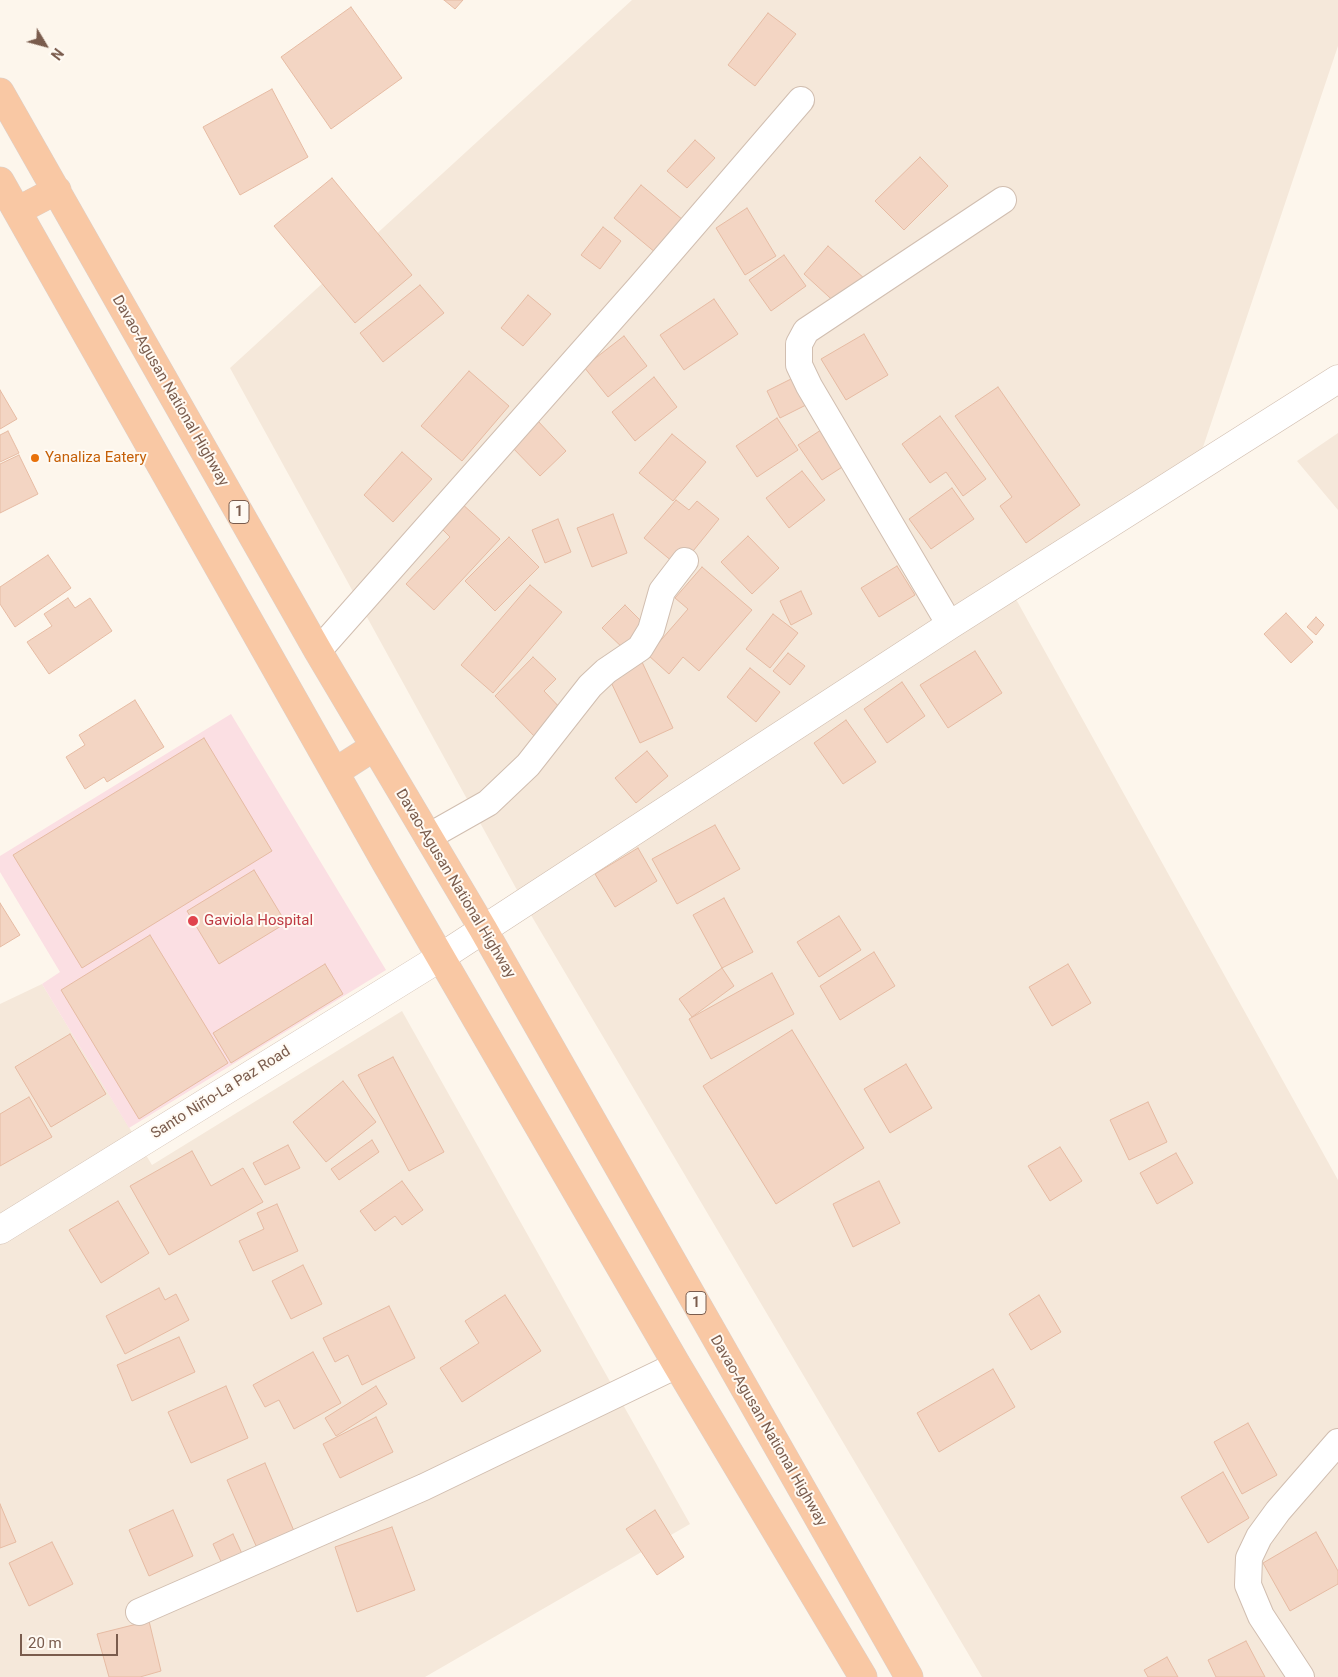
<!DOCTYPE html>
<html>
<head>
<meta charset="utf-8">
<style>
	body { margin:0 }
	#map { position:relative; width:1338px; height:1677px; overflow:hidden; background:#fdf6ec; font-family:Roboto,sans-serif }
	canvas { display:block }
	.north { position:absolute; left:20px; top:20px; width:50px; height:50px; -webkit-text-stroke:4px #fffaf3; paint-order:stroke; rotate:127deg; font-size:14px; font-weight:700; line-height:20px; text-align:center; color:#7a5c4d }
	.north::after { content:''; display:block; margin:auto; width:18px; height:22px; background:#7a5c4d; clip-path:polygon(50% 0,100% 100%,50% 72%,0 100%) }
	.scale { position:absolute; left:20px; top:1634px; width:98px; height:22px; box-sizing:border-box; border:2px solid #7a5c4d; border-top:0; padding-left:6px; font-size:15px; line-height:18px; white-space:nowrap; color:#7a5c4d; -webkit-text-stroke:4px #fffaf3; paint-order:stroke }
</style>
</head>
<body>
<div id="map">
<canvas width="1338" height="1677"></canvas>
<div class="north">N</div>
<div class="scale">20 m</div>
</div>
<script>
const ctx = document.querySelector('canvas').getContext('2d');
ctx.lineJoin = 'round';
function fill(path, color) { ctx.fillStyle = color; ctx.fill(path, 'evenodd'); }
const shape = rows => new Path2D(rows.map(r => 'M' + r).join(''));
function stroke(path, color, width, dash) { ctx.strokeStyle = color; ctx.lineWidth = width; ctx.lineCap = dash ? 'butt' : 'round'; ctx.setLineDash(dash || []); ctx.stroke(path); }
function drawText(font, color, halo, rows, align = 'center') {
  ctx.font = font + ' Roboto,sans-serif'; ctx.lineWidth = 4; ctx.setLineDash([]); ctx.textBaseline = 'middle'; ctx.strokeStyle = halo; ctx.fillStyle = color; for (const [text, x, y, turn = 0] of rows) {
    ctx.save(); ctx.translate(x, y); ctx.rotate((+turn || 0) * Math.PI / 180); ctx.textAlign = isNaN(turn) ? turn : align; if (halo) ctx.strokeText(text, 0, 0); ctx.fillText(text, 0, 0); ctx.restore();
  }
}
const residential = shape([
	[632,0,1338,0,1338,46,1197,465,1012,592,1338,1180,1338,1677,982,1677,528,910,230,368],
	[1338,433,1338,510,1297,461],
	[42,984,152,1165,402,1011,690,1524,425,1677,0,1677,0,1004]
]);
const medical = shape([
	[231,714,386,970,129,1128,42,984,60,972,0,872,0,856]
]);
const building = shape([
	[444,0,463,0,455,9,444,0],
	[351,7,402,78,331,129,281,57,351,7],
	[768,13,796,34,755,86,728,65,768,13],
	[272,89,308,157,240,195,203,127,272,89],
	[695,140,715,158,687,188,667,171,695,140],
	[920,157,948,186,904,230,875,201,920,157],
	[332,178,412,275,355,323,274,226,332,178],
	[641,185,683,220,656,253,614,218,641,185],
	[747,208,776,256,745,275,716,228,747,208],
	[603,227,621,241,600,269,581,255,603,227],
	[828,246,865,279,840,307,804,274,828,246],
	[784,255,806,286,771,311,749,280,784,255],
	[420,285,444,313,383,362,360,333,420,285],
	[528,295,551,314,523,346,501,328,528,295],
	[714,299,738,334,684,370,660,335,714,299],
	[864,334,888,375,846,400,821,359,864,334],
	[624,336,647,366,608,397,584,367,624,336],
	[469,371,509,406,462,461,421,426,469,371],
	[801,374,814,401,780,418,767,391,801,374],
	[654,377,677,407,635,441,612,412,654,377],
	[998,387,1080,505,1026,543,1000,506,1012,497,955,416,998,387],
	[0,390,17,419,0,429,0,390],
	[940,416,986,479,963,496,946,472,930,483,902,444,940,416],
	[777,418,798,450,757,477,736,446,777,418],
	[538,421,566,451,540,476,511,446,538,421],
	[824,428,847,464,822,480,798,445,824,428],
	[8,431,19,453,0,462,0,435,8,431],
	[672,434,706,462,673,501,639,473,672,434],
	[402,452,432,479,393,522,364,495,402,452],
	[19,455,38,494,0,513,0,464,19,455],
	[802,471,825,500,789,528,766,498,802,471],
	[952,488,974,519,931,549,909,519,952,488],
	[676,500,689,510,697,501,719,519,689,556,673,562,644,538,676,500],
	[459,501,500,539,434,610,406,584,450,537,437,524,459,501],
	[613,514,627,553,592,567,577,528,613,514],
	[558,519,571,552,545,563,532,530,558,519],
	[748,536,779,568,752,594,721,562,748,536],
	[509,537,539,567,495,611,465,581,509,537],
	[48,555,71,588,15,627,0,604,0,587,48,555],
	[897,566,915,595,879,617,861,588,897,566],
	[702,567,752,610,699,671,683,657,669,674,648,655,688,609,675,598,702,567],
	[530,585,562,612,493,693,461,665,530,585],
	[801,591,812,614,791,625,780,601,801,591],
	[68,598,75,608,90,598,112,631,49,674,27,642,52,626,44,614,68,598],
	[625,605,649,629,627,652,602,628,625,605],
	[1286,613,1313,642,1291,663,1264,634,1286,613],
	[773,614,798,633,770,668,746,649,773,614],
	[1316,617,1324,625,1316,635,1307,627,1316,617],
	[975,651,1002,693,948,728,920,685,975,651],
	[788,653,805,666,790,685,773,671,788,653],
	[533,657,556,679,544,691,565,713,538,740,495,696,533,657],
	[642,662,673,728,640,743,609,678,642,662],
	[750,668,780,692,756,722,727,697,750,668],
	[902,682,925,716,887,743,864,709,902,682],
	[135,700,164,747,107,782,104,777,85,789,66,757,85,745,79,735,135,700],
	[846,720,876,762,843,784,814,743,846,720],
	[204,738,272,851,82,968,13,855,204,738],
	[647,751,668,776,636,803,615,778,647,751],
	[715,825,740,869,677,904,652,859,715,825],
	[638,848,657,881,615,907,595,874,638,848],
	[254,870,286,923,219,964,187,911,254,870],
	[724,898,753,952,722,968,693,915,724,898],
	[0,903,20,935,0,947,0,903],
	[839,916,861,950,819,977,797,942,839,916],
	[150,935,228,1063,139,1119,61,990,150,935],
	[874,952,895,986,840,1020,820,986,874,952],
	[325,964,343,994,231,1063,213,1033,325,964],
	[1068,964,1091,1003,1052,1026,1029,987,1068,964],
	[722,968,734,986,692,1017,679,999,722,968],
	[772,973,794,1014,711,1059,689,1019,772,973],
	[792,1030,864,1148,776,1204,703,1086,792,1030],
	[70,1034,106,1094,51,1127,15,1067,70,1034],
	[393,1057,444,1152,409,1171,358,1075,393,1057],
	[906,1064,932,1108,890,1133,864,1089,906,1064],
	[343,1081,376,1122,326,1162,293,1122,343,1081],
	[29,1097,52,1137,0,1166,0,1114,29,1097],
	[1148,1102,1167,1142,1129,1160,1110,1120,1148,1102],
	[372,1140,379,1152,339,1180,331,1169,372,1140],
	[288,1145,300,1168,265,1185,253,1163,288,1145],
	[1060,1147,1082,1181,1050,1201,1028,1166,1060,1147],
	[192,1151,211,1186,243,1168,263,1202,169,1255,130,1186,192,1151],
	[1176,1153,1193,1183,1157,1204,1140,1173,1176,1153],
	[402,1181,423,1210,402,1225,395,1216,375,1231,360,1211,402,1181],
	[879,1181,900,1223,853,1247,833,1204,879,1181],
	[118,1201,149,1253,101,1283,69,1230,118,1201],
	[277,1204,298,1251,253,1271,239,1241,264,1229,257,1213,277,1204],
	[303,1265,322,1304,291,1319,272,1281,303,1265],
	[159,1288,165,1300,176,1294,189,1320,125,1354,106,1316,159,1288],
	[505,1295,541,1351,462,1402,440,1368,479,1343,465,1321,505,1295],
	[1039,1295,1061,1332,1031,1350,1009,1314,1039,1295],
	[389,1306,415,1358,362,1385,348,1355,335,1362,323,1338,389,1306],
	[179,1337,195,1372,132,1401,117,1365,179,1337],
	[313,1352,341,1403,294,1429,279,1400,265,1407,253,1385,313,1352],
	[993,1369,1015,1407,939,1452,917,1413,993,1369],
	[226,1386,248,1438,191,1463,168,1412,226,1386],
	[376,1386,387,1404,336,1436,325,1418,376,1386],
	[376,1417,393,1452,340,1478,323,1444,376,1417],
	[1248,1423,1277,1475,1242,1494,1214,1442,1248,1423],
	[265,1463,294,1531,257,1548,227,1480,265,1463],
	[1223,1472,1249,1518,1208,1543,1181,1497,1223,1472],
	[0,1504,16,1542,0,1548,0,1504],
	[173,1510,193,1556,149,1576,129,1530,173,1510],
	[655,1510,684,1557,657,1575,626,1529,655,1510],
	[392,1527,415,1590,357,1612,335,1547,392,1527],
	[1316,1532,1338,1571,1338,1584,1290,1611,1263,1563,1316,1532],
	[233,1534,244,1558,224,1568,213,1544,233,1534],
	[52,1542,73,1584,29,1606,9,1563,52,1542],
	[149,1621,161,1671,140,1677,109,1677,97,1634,149,1621],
	[1246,1641,1265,1677,1216,1677,1208,1660,1246,1641],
	[1167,1657,1178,1677,1148,1677,1144,1670,1167,1657]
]);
const minor = shape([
	[950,625,809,386,799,365,799,344,806,331,1003,200],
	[318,651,639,288,801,100],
	[428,837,488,803,528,765,590,686,606,671,640,648,651,630,662,591,685,561],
	[139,1612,424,1487,677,1365],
	[1301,1677,1261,1616,1248,1585,1249,1558,1259,1537,1278,1511,1338,1442]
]);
const tertiary = shape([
	[0,1230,441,957,950,625,1338,379]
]);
const trunk = shape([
	[0,92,318,651,483,929,909,1677],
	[0,181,386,863,677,1365,863,1677],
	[17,211,57,190],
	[335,772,374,747]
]);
const markers = [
	[35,458,5,"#e8710a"],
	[193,921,6,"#e0444e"]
];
const shields = [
	[239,512,20],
	[696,1303,20]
];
const shieldNames = [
	["1",239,512],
	["1",696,1303]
];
const streetNames = [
	["Davao-Agusan National Highway",170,391,60],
	["Davao-Agusan National Highway",455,884,59],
	["Santo Niño-La Paz Road",221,1093,-32],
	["Davao-Agusan National Highway",768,1431,60]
];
const foodNames = [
	["Yanaliza Eatery",45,458]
];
const healthNames = [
	["Gaviola Hospital",204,921]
];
fill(residential, '#f5e8da');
fill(medical, '#fbdfe3');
fill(building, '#f3d5c3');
stroke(building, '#e6bba3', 1);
stroke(minor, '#d1beb0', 28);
stroke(tertiary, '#d1beb0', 29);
stroke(trunk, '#dad1cd', 29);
stroke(minor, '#fff', 26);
stroke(tertiary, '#fff', 28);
stroke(trunk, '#f9c8a4', 28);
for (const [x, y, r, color] of markers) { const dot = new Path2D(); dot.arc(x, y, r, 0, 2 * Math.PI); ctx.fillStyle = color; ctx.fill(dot); stroke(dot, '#fffaf3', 2); }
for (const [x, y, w] of shields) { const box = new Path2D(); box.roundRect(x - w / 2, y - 11.5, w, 23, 4); ctx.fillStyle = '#fffaf3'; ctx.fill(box); stroke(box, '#7a5c4d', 1); }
drawText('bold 14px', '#7a5c4d', null, shieldNames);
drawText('15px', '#7a5c4d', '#fffaf3', streetNames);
drawText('15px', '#c56008', '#fffaf3', foodNames, 'left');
drawText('15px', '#be3a42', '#fffaf3', healthNames, 'left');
</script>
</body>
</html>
